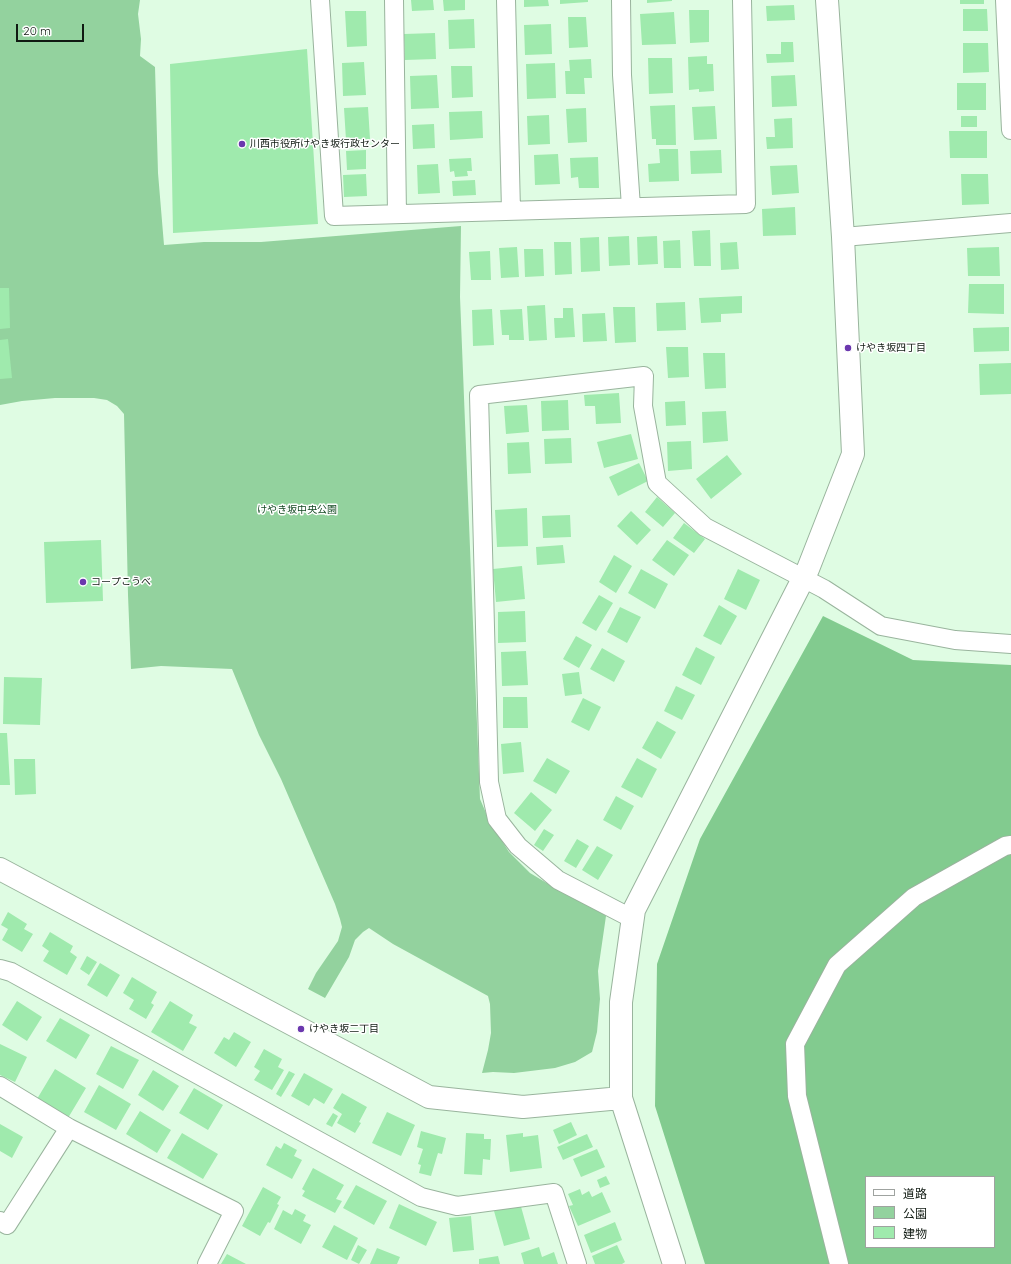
<!DOCTYPE html>
<html>
<head>
<meta charset="utf-8">
<style>
	body { margin:0 }
	#map { position:relative; width:1011px; height:1264px; overflow:hidden; background:#dffce3; font-family:Quicksand,"Noto Sans JP",sans-serif }
	canvas { display:block }
	.legend { position:absolute; left:865px; top:1176px; width:130px; height:72px; box-sizing:border-box; background:#fff; border:1px solid #9fa3a0; margin:0; padding:5px 7px; list-style:none; font-size:12px; color:#101a12 }
	.legend li { display:flex; align-items:center; gap:8px; height:20px }
	.legend b { width:20px; border:1px solid #9fa3a0 }
	.scale { position:absolute; left:16px; top:24px; width:68px; height:18px; box-sizing:border-box; border:2px solid #101a12; border-top:0; padding-left:5px; font-size:12px; line-height:14px; white-space:nowrap; color:#101a12; -webkit-text-stroke:3px #fff; paint-order:stroke }
</style>
</head>
<body>
<div id="map">
<canvas width="1011" height="1264"></canvas>
<ul class="legend">
<li><b style="height:5px;background:#fff"></b>道路</li>
<li><b style="height:11px;background:#93d29e"></b>公園</li>
<li><b style="height:11px;background:#9feaad"></b>建物</li>
</ul>
<div class="scale">20 m</div>
</div>
<script>
const ctx = document.querySelector('canvas').getContext('2d');
ctx.lineJoin = 'round';
function fill(path, color) { ctx.fillStyle = color; ctx.fill(path, 'evenodd'); }
const shape = rows => new Path2D(rows.map(r => 'M' + r).join(''));
function stroke(path, color, width, dash) { ctx.strokeStyle = color; ctx.lineWidth = width; ctx.lineCap = dash ? 'butt' : 'round'; ctx.setLineDash(dash || []); ctx.stroke(path); }
function drawText(font, color, halo, rows, align = 'center') {
  ctx.font = font + ' Quicksand,"Noto Sans JP",sans-serif'; ctx.lineWidth = 3; ctx.setLineDash([]); ctx.textBaseline = 'middle'; ctx.strokeStyle = halo; ctx.fillStyle = color; for (const [text, x, y, turn = 0] of rows) {
    ctx.save(); ctx.translate(x, y); ctx.rotate((+turn || 0) * Math.PI / 180); ctx.textAlign = isNaN(turn) ? turn : align; if (halo) ctx.strokeText(text, 0, 0); ctx.fillText(text, 0, 0); ctx.restore();
  }
}
const green = shape([
	[0,0,140,0,138,14,141,39,140,56,155,67,158,173,164,245,204,242,261,242,461,226,460,297,480,799,489,820,509,852,530,873,550,885,595,908,606,916,598,971,600,999,597,1032,592,1052,575,1062,555,1068,514,1073,493,1072,482,1073,488,1050,491,1033,490,1004,488,996,393,944,369,928,363,932,355,940,349,957,325,998,308,989,316,973,338,941,342,927,340,919,335,904,281,779,259,735,232,669,161,666,131,669,128,595,124,414,117,406,107,400,94,398,55,398,22,401,0,405]
]);
const forest = shape([
	[823,616,913,660,1011,665,1011,1264,705,1264,655,1106,657,964,700,839],
	[866,1177,994,1177,994,1247,866,1247]
]);
const building = shape([
	[411,0,433,0,434,10,412,11],
	[443,0,465,0,465,10,444,11],
	[524,0,548,0,549,6,524,7],
	[560,0,588,0,588,2,560,4],
	[647,0,672,0,672,1,647,3],
	[960,0,984,0,984,4,960,4],
	[794,5,795,20,767,21,766,6],
	[963,9,987,9,988,31,963,31],
	[689,10,709,10,709,42,690,43],
	[345,11,366,11,367,46,347,47],
	[674,12,676,44,642,45,640,14],
	[568,17,586,17,588,47,569,48],
	[474,19,475,48,449,49,448,20],
	[551,24,552,54,525,55,524,25],
	[435,33,436,59,405,60,404,34],
	[781,42,793,42,794,62,767,63,766,54,781,54],
	[963,43,988,43,989,72,963,73],
	[307,49,318,224,173,233,170,64],
	[707,56,707,64,713,64,714,91,699,92,699,89,689,90,688,57],
	[648,58,672,58,673,93,649,94],
	[591,59,592,78,584,78,585,94,566,94,565,71,570,71,569,60],
	[364,62,366,95,343,96,342,63],
	[555,63,556,98,527,99,526,64],
	[451,66,472,66,473,97,452,98],
	[437,75,439,108,411,109,410,76],
	[795,75,797,106,772,107,771,76],
	[957,83,986,83,986,110,957,110],
	[675,105,676,145,656,145,656,139,652,139,650,106],
	[715,106,717,139,694,140,692,107],
	[368,107,370,139,346,140,344,108],
	[586,108,587,142,568,143,566,109],
	[482,111,483,138,450,140,449,112],
	[549,115,550,144,528,145,527,116],
	[961,116,977,116,977,127,961,127],
	[792,118,793,148,767,149,766,137,775,137,774,119],
	[434,124,435,148,413,149,412,125],
	[949,131,987,131,987,158,950,158],
	[659,149,678,149,679,181,649,182,648,164,660,163],
	[366,150,366,169,347,170,346,151],
	[721,150,722,173,691,174,690,151],
	[558,154,560,184,535,185,534,155],
	[598,157,599,188,579,188,578,177,571,178,570,158],
	[471,158,472,171,467,171,468,176,455,177,454,171,450,172,449,159],
	[438,164,440,193,418,194,417,165],
	[797,165,799,193,772,195,770,166],
	[366,174,367,196,344,197,343,175],
	[961,174,988,174,989,204,962,205],
	[475,180,476,195,453,196,452,181],
	[795,207,796,235,763,236,762,209],
	[710,230,711,266,694,266,692,231],
	[629,236,630,265,609,266,608,237],
	[657,236,658,264,638,265,637,237],
	[599,237,600,271,581,272,580,238],
	[680,240,681,268,664,268,663,241],
	[554,242,571,242,572,274,555,275],
	[737,242,739,269,721,270,720,243],
	[517,247,519,277,501,278,499,248],
	[999,247,1000,276,968,276,967,248],
	[524,249,543,249,544,276,525,277],
	[490,251,491,280,471,280,469,252],
	[969,284,1004,284,1004,314,968,313],
	[0,288,9,288,10,328,0,329],
	[742,296,742,313,721,314,721,322,701,323,699,298],
	[685,302,686,330,657,331,656,303],
	[545,305,547,340,529,341,527,306],
	[613,307,635,307,636,342,615,343],
	[563,308,573,308,575,337,555,338,554,318,563,318],
	[492,309,494,345,473,346,472,310],
	[522,309,524,340,509,340,509,335,502,335,500,310],
	[605,313,607,341,583,342,582,314],
	[1009,327,1009,351,974,352,973,328],
	[8,339,12,378,0,379,0,340],
	[666,347,688,347,689,377,668,378],
	[703,353,725,353,726,388,705,389],
	[1011,363,1011,394,980,395,979,364],
	[619,393,621,423,596,424,595,406,585,406,584,395],
	[568,400,569,430,542,431,541,401],
	[685,401,686,425,666,426,665,402],
	[527,405,529,432,506,434,504,406],
	[726,411,728,441,703,443,702,412],
	[631,434,638,459,604,468,597,442],
	[571,438,572,463,545,464,544,439],
	[691,441,692,469,668,471,667,442],
	[529,442,531,473,508,474,507,443],
	[727,455,742,474,711,499,696,479],
	[639,463,648,481,618,496,609,477],
	[657,497,675,513,663,527,645,512],
	[527,508,528,546,497,547,495,510],
	[631,511,651,530,637,545,617,526],
	[570,515,571,537,543,538,542,516],
	[684,523,705,539,694,553,673,538],
	[101,540,103,601,46,603,44,542],
	[667,540,689,555,674,576,652,560],
	[563,545,565,563,537,565,536,547],
	[614,555,632,566,616,593,599,582],
	[522,566,525,599,496,602,493,569],
	[641,569,668,584,655,609,628,593],
	[738,569,760,580,746,610,724,599],
	[599,595,613,603,596,631,582,623],
	[719,605,737,616,721,645,703,636],
	[620,607,641,617,627,643,607,632],
	[525,611,526,642,498,643,498,612],
	[576,636,592,645,579,668,563,659],
	[696,647,715,657,701,685,682,675],
	[602,648,625,661,614,682,590,669],
	[526,651,528,685,502,686,501,652],
	[579,672,582,694,565,696,562,674],
	[4,677,42,678,40,725,3,724],
	[676,686,695,695,682,720,664,711],
	[503,697,527,697,528,728,503,728],
	[583,698,601,707,589,731,571,722],
	[657,721,676,732,661,759,642,748],
	[0,733,7,733,10,785,0,785],
	[521,742,524,772,503,774,501,744],
	[547,758,570,771,556,794,533,781],
	[637,758,657,769,642,798,621,787],
	[14,759,35,759,36,794,15,795],
	[531,792,552,810,535,831,514,813],
	[616,796,634,806,621,830,603,820],
	[544,829,554,835,543,851,534,845],
	[577,839,589,846,576,868,564,861],
	[597,846,613,855,598,880,582,870],
	[8,912,27,924,24,929,33,934,22,952,2,940,8,929,1,925],
	[50,932,73,946,70,952,77,957,67,975,43,961,49,951,42,946],
	[87,956,97,962,89,975,80,969],
	[100,963,120,975,107,997,87,985],
	[132,977,157,992,151,1003,154,1005,146,1019,129,1009,134,1000,123,993],
	[17,1001,42,1017,27,1041,2,1025],
	[170,1001,193,1015,189,1023,197,1027,183,1051,151,1032],
	[60,1018,90,1035,76,1059,46,1041],
	[234,1032,251,1042,236,1067,214,1053,224,1037,229,1040],
	[0,1044,27,1057,15,1082,0,1075],
	[111,1046,139,1060,123,1089,96,1074],
	[264,1049,282,1059,278,1067,284,1070,272,1090,254,1080,260,1071,254,1067],
	[55,1069,86,1088,68,1118,37,1099],
	[153,1070,179,1086,163,1111,138,1095],
	[289,1071,295,1074,281,1097,276,1094],
	[304,1073,333,1089,324,1104,314,1098,309,1106,291,1096],
	[99,1085,131,1104,116,1130,84,1112],
	[194,1088,223,1105,208,1130,179,1113],
	[342,1093,367,1107,359,1122,361,1123,355,1133,337,1123,342,1114,333,1108],
	[140,1111,171,1130,157,1153,126,1134],
	[387,1112,415,1125,401,1156,372,1143],
	[333,1113,338,1116,332,1127,326,1124],
	[571,1122,577,1135,559,1144,553,1130],
	[0,1124,23,1137,12,1158,0,1151],
	[421,1131,446,1138,442,1154,438,1153,431,1176,419,1173,421,1165,418,1164,423,1149,417,1147],
	[182,1133,218,1154,203,1179,167,1158],
	[466,1133,484,1134,484,1139,491,1139,490,1160,483,1159,482,1175,464,1174],
	[523,1133,523,1137,538,1135,542,1168,510,1172,506,1135],
	[587,1134,593,1147,563,1160,557,1147],
	[284,1143,297,1150,294,1156,302,1160,292,1179,266,1165,276,1146,281,1149],
	[597,1149,605,1167,581,1177,573,1159],
	[313,1168,344,1185,336,1199,342,1201,335,1213,302,1196,305,1191,302,1189],
	[606,1176,610,1184,600,1188,597,1180],
	[356,1185,387,1201,374,1225,343,1208],
	[263,1187,281,1197,277,1204,279,1205,270,1223,268,1222,260,1236,242,1226],
	[580,1189,582,1195,589,1191,592,1197,602,1192,611,1212,578,1226,569,1206,573,1205,568,1194],
	[520,1203,530,1239,504,1246,494,1211],
	[399,1204,437,1222,426,1246,389,1228],
	[295,1209,306,1215,303,1221,311,1225,301,1244,274,1229,283,1210,292,1215],
	[471,1216,474,1250,453,1252,449,1218],
	[615,1222,622,1240,591,1253,584,1235],
	[334,1225,358,1238,347,1260,322,1247],
	[358,1245,367,1250,359,1264,351,1260],
	[617,1245,625,1262,622,1264,595,1264,592,1256],
	[539,1247,542,1257,554,1252,558,1264,524,1264,521,1253],
	[377,1248,400,1257,397,1264,370,1264],
	[227,1254,246,1264,221,1264],
	[498,1256,500,1264,479,1264,479,1259]
]);
const minor = shape([
	[320,0,334,216,746,204,742,0],
	[394,0,397,214],
	[506,0,511,211],
	[621,0,622,75,631,207],
	[1005,0,1011,130],
	[843,237,1011,223],
	[633,919,558,880,518,846,497,819,489,782,479,395,644,376,643,406,657,483,705,527,824,589,881,626,955,640,1011,644],
	[0,969,11,972,421,1197,457,1206,554,1193,577,1264],
	[0,1086,69,1128],
	[0,1221,7,1225,69,1128,234,1211,207,1264],
	[839,1264,797,1096,795,1044,837,965,914,897,1005,846,1011,845]
]);
const tertiary = shape([
	[0,869,429,1097,523,1107,621,1098],
	[674,1264,621,1098,621,1002,634,910,808,569,853,454,843,237,827,0]
]);
const markers = [
	[242,144,4,"#6b37ae"],
	[848,348,4,"#6b37ae"],
	[83,582,4,"#6b37ae"],
	[301,1029,4,"#6b37ae"]
];
const poiNames = [
	["川西市役所けやき坂行政センター",250,144],
	["けやき坂四丁目",856,348],
	["コープこうべ",91,582],
	["けやき坂二丁目",309,1029]
];
const parkNames = [
	["けやき坂中央公園",297,510]
];
fill(green, '#93d29e');
fill(forest, '#82cb8f');
fill(building, '#9feaad');
stroke(minor, '#99b49d', 20);
stroke(tertiary, '#99b49d', 24);
stroke(minor, '#fff', 18);
stroke(tertiary, '#fff', 22);
for (const [x, y, r, color] of markers) { const dot = new Path2D(); dot.arc(x, y, r, 0, 2 * Math.PI); ctx.fillStyle = color; ctx.fill(dot); stroke(dot, '#fff', 1.5); }
drawText('10px', '#101a12', '#fff', poiNames, 'left');
drawText('10px', '#124821', '#fff', parkNames);
</script>
</body>
</html>
